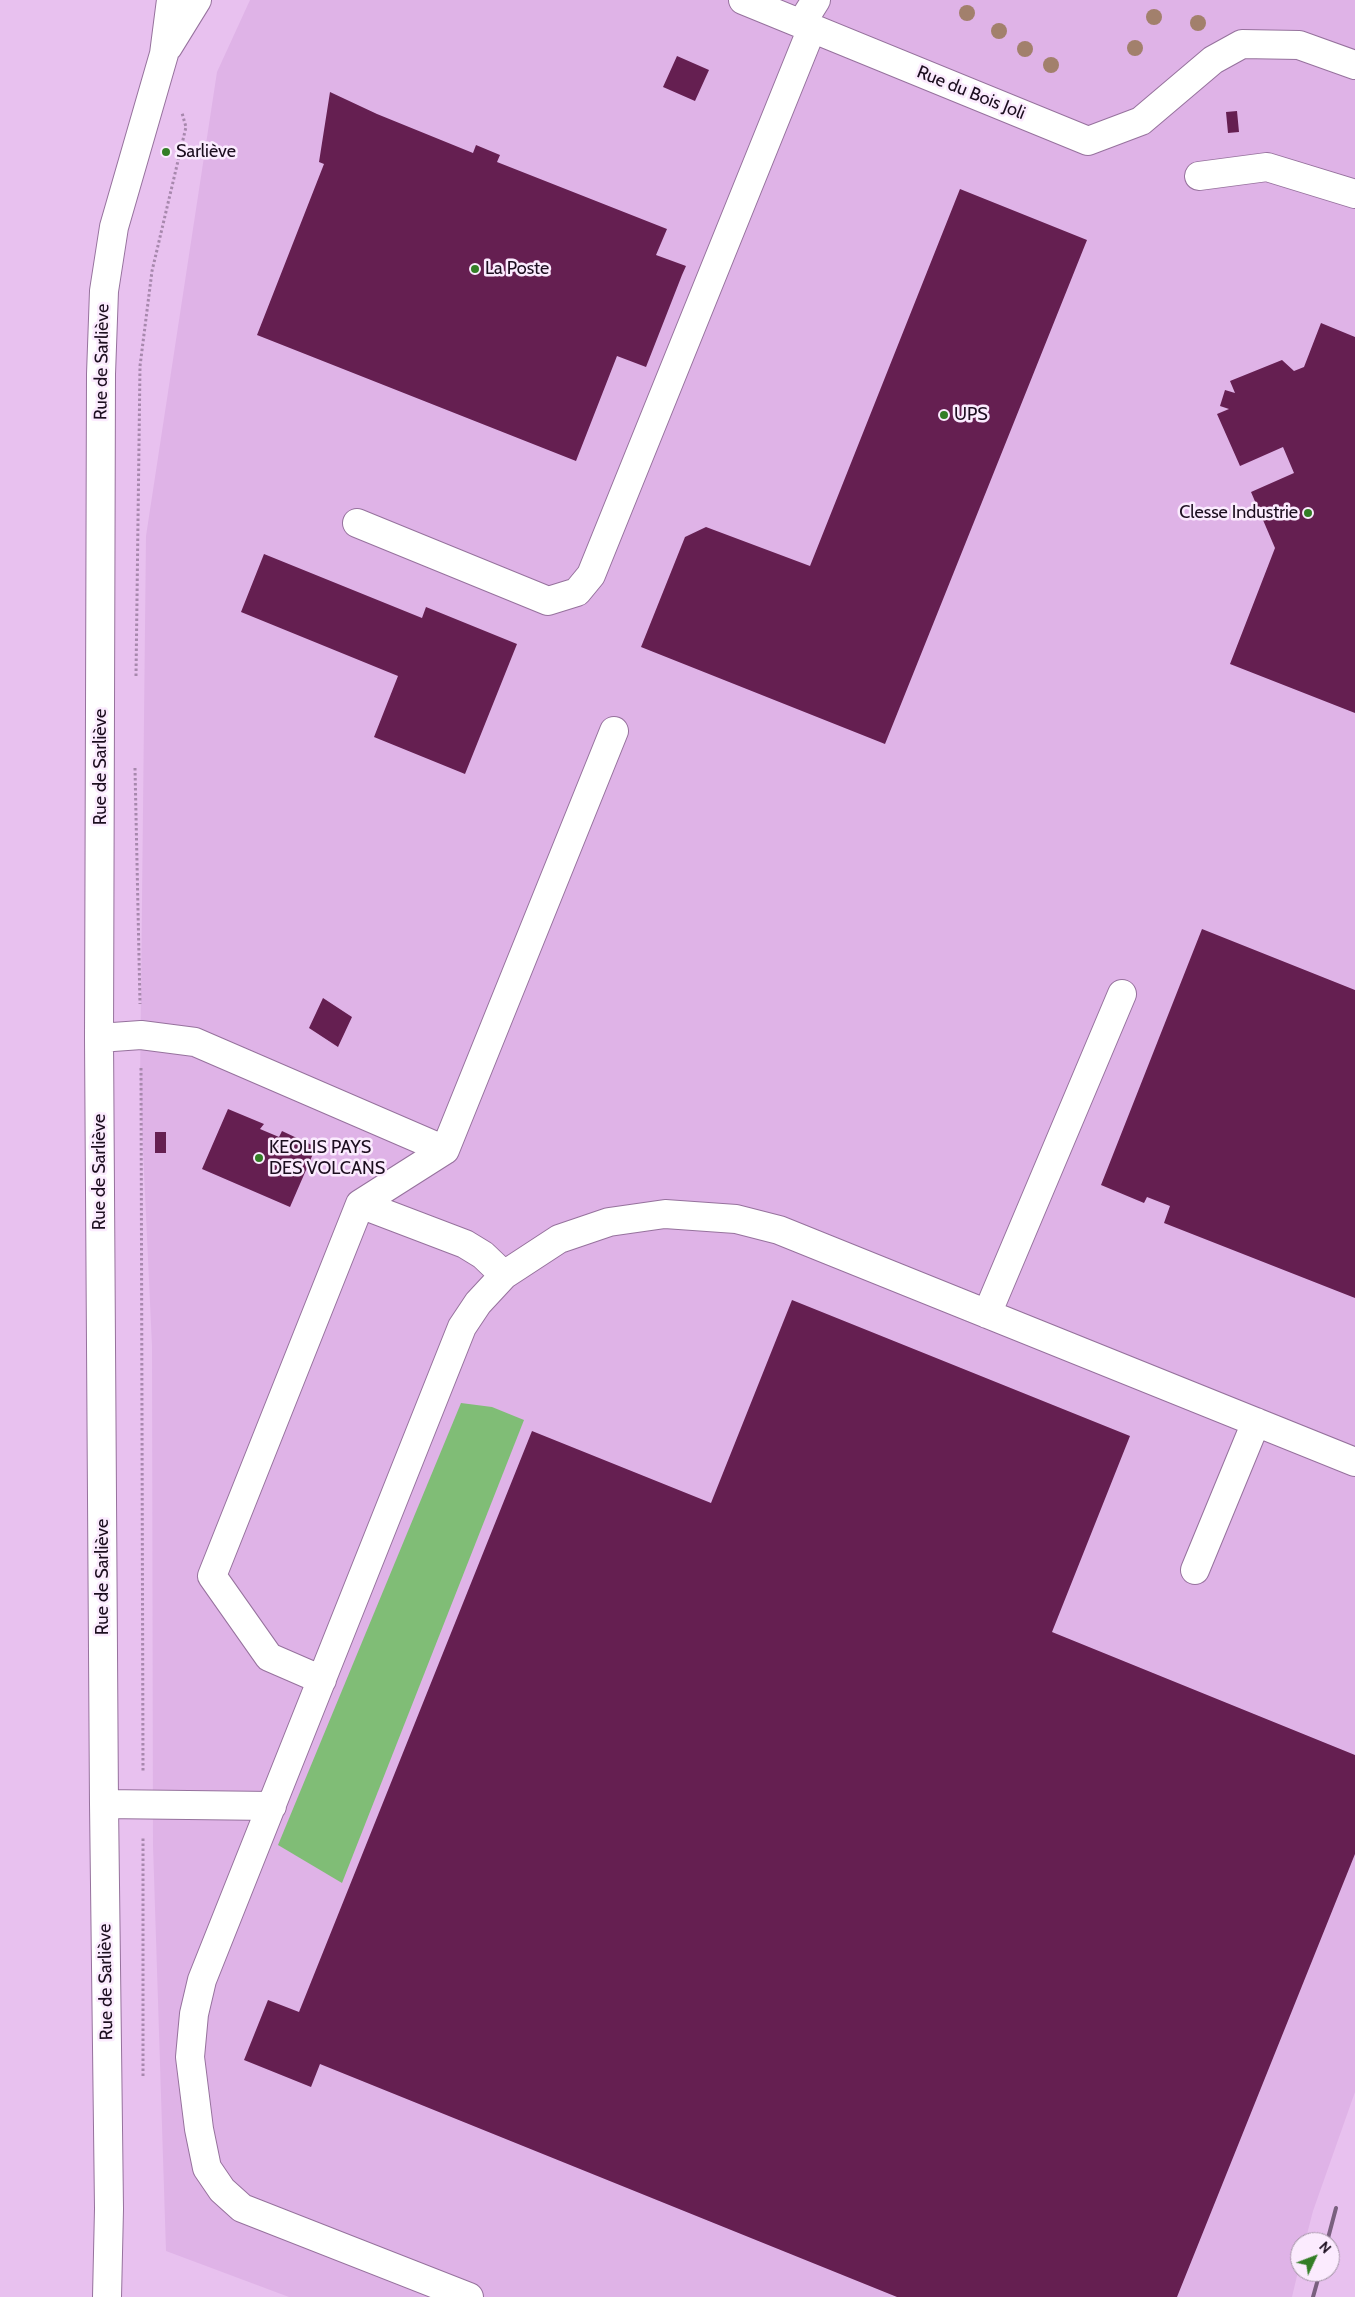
<!DOCTYPE html>
<html>
<head>
<meta charset="utf-8">
<style>
	body { margin:0 }
	#map { position:relative; width:1355px; height:2297px; overflow:hidden; background:#e8c1ef; font-family:Cabin,sans-serif }
	canvas { display:block }
	.north { position:absolute; left:1290px; top:2232px; width:50px; height:50px; box-sizing:border-box; background:#fbebfe; border:1px solid #a293a5; border-radius:50%; rotate:47deg; font-size:14px; font-weight:700; line-height:20px; text-align:center; color:#1c0e1f }
	.north::after { content:''; display:block; margin:auto; width:18px; height:22px; background:#337e26; clip-path:polygon(50% 0,100% 100%,50% 72%,0 100%) }
</style>
</head>
<body>
<div id="map">
<canvas width="1355" height="2297"></canvas>
<div class="north">N</div>
</div>
<script>
const ctx = document.querySelector('canvas').getContext('2d');
ctx.lineJoin = 'round';
function fill(path, color) { ctx.fillStyle = color; ctx.fill(path, 'evenodd'); }
const shape = rows => new Path2D(rows.map(r => 'M' + r).join(''));
function stroke(path, color, width, dash) { ctx.strokeStyle = color; ctx.lineWidth = width; ctx.lineCap = dash ? 'butt' : 'round'; ctx.setLineDash(dash || []); ctx.stroke(path); }
function drawText(font, color, halo, rows, align = 'center') {
  ctx.font = font + ' Cabin,sans-serif'; ctx.lineWidth = 5; ctx.setLineDash([]); ctx.textBaseline = 'middle'; ctx.strokeStyle = halo; ctx.fillStyle = color; for (const [text, x, y, turn = 0] of rows) {
    ctx.save(); ctx.translate(x, y); ctx.rotate((+turn || 0) * Math.PI / 180); ctx.textAlign = isNaN(turn) ? turn : align; if (halo) ctx.strokeText(text, 0, 0); ctx.fillText(text, 0, 0); ctx.restore();
  }
}
const built = shape([
	[250,0,1355,0,1355,2092,1313,2211,1305,2242,1300,2242,1300,2263,1292,2297,289,2297,166,2251,153,1845,152,1346,140,1085,146,536,217,72]
]);
const water = shape([
	[461,1403,492,1407,524,1420,342,1883,278,1845]
]);
const building = shape([
	[677,56,709,70,695,101,663,87],
	[330,92,377,114,473,153,476,145,500,155,497,162,667,229,656,255,686,266,682,275,646,367,617,356,576,461,257,335,324,164,319,162],
	[1237,111,1239,132,1228,133,1226,112],
	[960,189,1087,240,885,744,641,647,685,537,706,527,810,566],
	[1321,323,1355,337,1355,713,1230,664,1275,548,1251,492,1294,473,1283,447,1240,466,1217,414,1229,409,1220,406,1225,390,1235,393,1230,381,1282,360,1294,371,1304,367],
	[264,554,422,618,426,607,517,644,465,774,374,737,398,676,241,612],
	[1202,929,1355,990,1355,1298,1164,1223,1170,1206,1147,1197,1144,1203,1101,1185],
	[323,998,352,1017,338,1047,309,1028],
	[228,1109,264,1124,260,1129,279,1137,282,1131,316,1147,290,1207,202,1169],
	[155,1132,166,1132,166,1153,155,1153],
	[792,1300,1130,1436,1052,1632,1355,1755,1355,1854,1177,2297,897,2297,320,2064,311,2087,244,2060,268,2000,299,2012,532,1431,711,1503]
]);
const path = shape([
	[136,676,140,366,152,271,186,127,182,113],
	[135,768,140,1004],
	[141,1068,143,1771],
	[143,2076,143,1838]
]);
const minor = shape([
	[743,0,1088,141,1141,121,1213,60,1242,44,1299,45,1355,65],
	[801,24,816,0],
	[168,47,197,0],
	[1199,176,1267,167,1355,194],
	[357,523,548,601,577,592,591,575,812,28],
	[99,1038,141,1035,195,1042,445,1150],
	[360,1204,465,1244,483,1255,504,1275],
	[987,1314,1122,994],
	[1195,1570,1256,1422],
	[322,1680,269,1657,212,1576,360,1204,445,1150,614,731],
	[104,1804,272,1806],
	[107,2297,109,2209,104,1804,99,1038,101,374,104,291,114,227,164,54,171,0],
	[469,2297,242,2208,222,2190,207,2168,199,2129,190,2057,194,2014,202,1980,462,1327,478,1303,504,1275,559,1239,609,1222,665,1214,736,1219,779,1230,1355,1462]
]);
const rail = shape([
	[1327,2242,1336,2208],
	[1313,2297,1320,2272]
]);
const trees = [
	[967,13],
	[1154,17],
	[1198,23],
	[999,31],
	[1135,48],
	[1025,49],
	[1051,65]
];
const markers = [
	[166,152,5,"#337e26"],
	[475,269,5,"#337e26"],
	[944,415,5,"#337e26"],
	[1308,513,5,"#337e26"],
	[259,1158,5,"#337e26"]
];
const streetNames = [
	["Rue du Bois Joli",971,93,22],
	["Rue de Sarliève",102,362,-89],
	["Rue de Sarliève",101,767,-90],
	["Rue de Sarliève",100,1172,-90],
	["Rue de Sarliève",103,1577,-90],
	["Rue de Sarliève",106,1982,-91]
];
const poiNames = [
	["Sarliève",176,152],
	["La Poste",485,269],
	["UPS",954,415],
	["Clesse Industrie",1298,513,"right"],
	["KEOLIS PAYS",269,1148],
	["DES VOLCANS",269,1169]
];
fill(built, '#dfb3e7');
fill(water, '#80bd76');
fill(building, '#651f51');
stroke(minor, '#96729d', 30);
stroke(path, '#a788ad', 3, [2.5, 2.5]);
stroke(minor, '#fff', 28);
stroke(rail, '#79607e', 4);
ctx.fillStyle = '#a2806c';
for (const [x, y] of trees) { ctx.beginPath(); ctx.arc(x, y, 8, 0, 2 * Math.PI); ctx.fill(); }
for (const [x, y, r, color] of markers) { const dot = new Path2D(); dot.arc(x, y, r, 0, 2 * Math.PI); ctx.fillStyle = color; ctx.fill(dot); stroke(dot, '#fbebfe', 2); }
drawText('18px', '#1c0e1f', '#fbebfe', streetNames);
drawText('18px', '#1c0e1f', '#fbebfe', poiNames, 'left');
</script>
</body>
</html>
